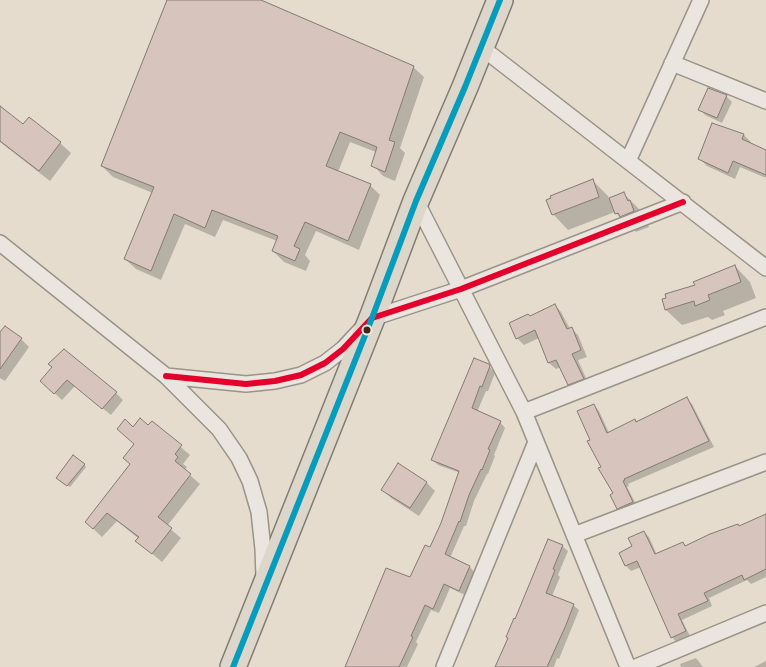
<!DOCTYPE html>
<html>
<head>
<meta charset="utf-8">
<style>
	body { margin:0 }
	canvas { display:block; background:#e5dcce }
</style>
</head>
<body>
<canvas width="766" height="667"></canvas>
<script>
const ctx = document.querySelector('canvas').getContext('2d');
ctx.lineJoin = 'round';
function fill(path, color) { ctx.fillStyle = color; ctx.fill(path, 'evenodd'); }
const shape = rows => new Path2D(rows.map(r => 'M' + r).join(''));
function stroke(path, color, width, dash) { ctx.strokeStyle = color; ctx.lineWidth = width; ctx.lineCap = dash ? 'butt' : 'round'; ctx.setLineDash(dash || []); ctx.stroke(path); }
const shadow = shape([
	[168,0,258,0,413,67,424,77,400,148,405,153,395,181,383,176,373,165,376,152,350,142,338,172,370,185,380,195,359,250,316,231,305,255,310,261,306,271,284,262,273,251,277,241,223,220,215,237,185,224,161,280,136,269,125,259,153,193,113,177,102,166],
	[708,89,726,96,732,102,722,123,705,115,700,109],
	[0,108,24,126,60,143,71,153,50,181,0,142],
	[713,125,744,135,751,142,750,144,766,151,766,178,740,167,735,179,707,166,700,159],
	[592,180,608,196,609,199,624,194,639,209,645,217,649,227,636,232,633,228,632,229,615,212,568,230,553,214],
	[735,266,750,282,756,298,723,311,725,315,712,320,708,317,682,325,666,310,663,300,697,286],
	[555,305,561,312,570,329,571,328,578,335,587,357,578,360,589,385,575,391,569,384,561,367,556,369,549,363,539,338,524,345,517,338,530,317],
	[0,335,21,339,29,347,5,381,0,378],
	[488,365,495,373,488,391,486,391,477,412,500,422,505,428,494,455,495,456,488,474,487,474,474,501,466,526,464,526,450,558,470,567,475,573,465,595,450,588,439,613,431,610,416,642,418,644,407,667,347,667,430,549,442,524,460,473,438,465,432,459],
	[53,368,116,393,123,400,111,415,75,386,62,400,49,388],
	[687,399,692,404,714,447,628,484,629,486,627,487,638,508,623,513,618,508,615,494,591,440,594,405,599,411,609,433,635,421,637,423],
	[152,423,190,455,183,464,187,467,184,470,200,484,167,526,181,538,162,562,137,541,139,539,117,521,102,537,86,522,131,464,135,444,134,428,149,427],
	[84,464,86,467,70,487,60,480],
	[399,465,427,483,435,491,419,516,391,498,383,490],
	[766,515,766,577,751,584,747,580,709,598,712,606,682,620,690,636,677,643,672,637,641,567,631,571,626,566,620,553,634,547,644,532,649,537,657,555,683,543,686,547,739,527],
	[562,546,568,551,558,575,560,577,552,596,573,605,579,610,559,659,557,658,554,667,495,667,516,620],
	[696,658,703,667,681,667,680,664],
	[766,661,766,667,754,667]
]);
const building = shape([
	[167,0,261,0,414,66,389,140,395,142,385,172,371,166,377,147,340,132,326,166,371,184,348,241,305,222,294,246,300,249,295,261,272,251,278,236,212,210,205,228,174,214,151,271,124,259,154,187,101,166,167,0],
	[708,88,727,95,717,118,698,110,708,88],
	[0,106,23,124,29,117,61,142,39,171,0,141,0,106],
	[712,123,744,134,742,139,766,150,766,175,733,161,728,173,698,159,712,123],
	[593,179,599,197,552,215,546,200,551,198,550,196,593,179],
	[624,192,628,201,630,200,634,211,620,217,618,213,615,214,609,198,624,192],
	[735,265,741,282,708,295,710,300,695,306,694,301,665,310,662,299,666,298,665,294,695,285,693,282,735,265],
	[555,304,567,329,572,327,581,350,572,354,584,379,568,385,556,360,548,363,535,330,516,339,509,323,528,314,530,316,555,304],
	[5,326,22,338,0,369,0,332,5,326],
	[64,349,117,392,102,409,67,380,54,394,40,381,52,367,48,364,64,349],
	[474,358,489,364,490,366,482,387,480,386,472,408,501,421,488,449,490,450,482,470,481,469,469,495,460,522,459,521,445,554,470,566,459,591,444,584,433,609,425,605,411,636,413,637,399,667,345,667,386,568,410,577,425,545,430,547,441,523,459,471,431,460,474,358],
	[687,397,709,441,624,479,625,480,623,481,633,502,617,509,610,495,613,493,598,468,601,467,587,441,590,440,577,411,594,404,607,433,635,419,636,422,687,397],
	[140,418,148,425,152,421,182,445,175,454,178,457,175,461,191,474,158,517,172,528,152,554,135,541,139,537,107,513,93,529,85,522,130,464,123,458,134,444,117,429,125,419,133,427,140,418],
	[73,455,85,464,67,486,56,478,73,455],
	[398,463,427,482,410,508,381,490,398,463],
	[766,514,766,569,744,580,742,575,704,593,708,601,678,614,686,631,671,638,637,561,625,566,619,553,632,546,628,538,644,531,655,554,683,542,685,546,710,534,738,524,739,526,766,514],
	[548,539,563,545,553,569,555,570,546,593,574,604,566,625,547,667,495,667,508,638,506,637,514,618,515,619,548,539]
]);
const minor = shape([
	[481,47,766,268],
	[672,63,766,101],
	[628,161,701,0],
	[416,201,524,412,628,667],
	[0,243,166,376,219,429,239,458,250,481,259,512,263,549,264,577],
	[166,376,246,384,275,381,301,375,325,363,343,349,372,318,461,289,683,202],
	[524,412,766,317],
	[574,535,766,462],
	[444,667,536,442],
	[636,667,766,613]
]);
const primary = shape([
	[233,667,372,318,416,201,465,87,500,0]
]);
const bus1 = shape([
	[166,376,246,384,275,381,301,375,325,363,343,349,372,318,461,289,683,202]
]);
const bus2 = shape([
	[233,667,372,318,416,201,465,87,500,0]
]);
const markers = [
	[367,330,4.5,"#3c291b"]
];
fill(shadow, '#0003');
fill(building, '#d7c4bc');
stroke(building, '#827b72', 1);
stroke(minor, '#9a9389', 18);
stroke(primary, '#827b72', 28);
stroke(minor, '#eae6df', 15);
stroke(primary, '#ddd6ca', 25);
stroke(bus1, '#e4002b', 6);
stroke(bus2, '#069cbc', 6);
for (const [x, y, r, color] of markers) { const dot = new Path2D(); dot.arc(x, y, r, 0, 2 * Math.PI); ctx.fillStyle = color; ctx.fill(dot); stroke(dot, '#f4ead9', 2); }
</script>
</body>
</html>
